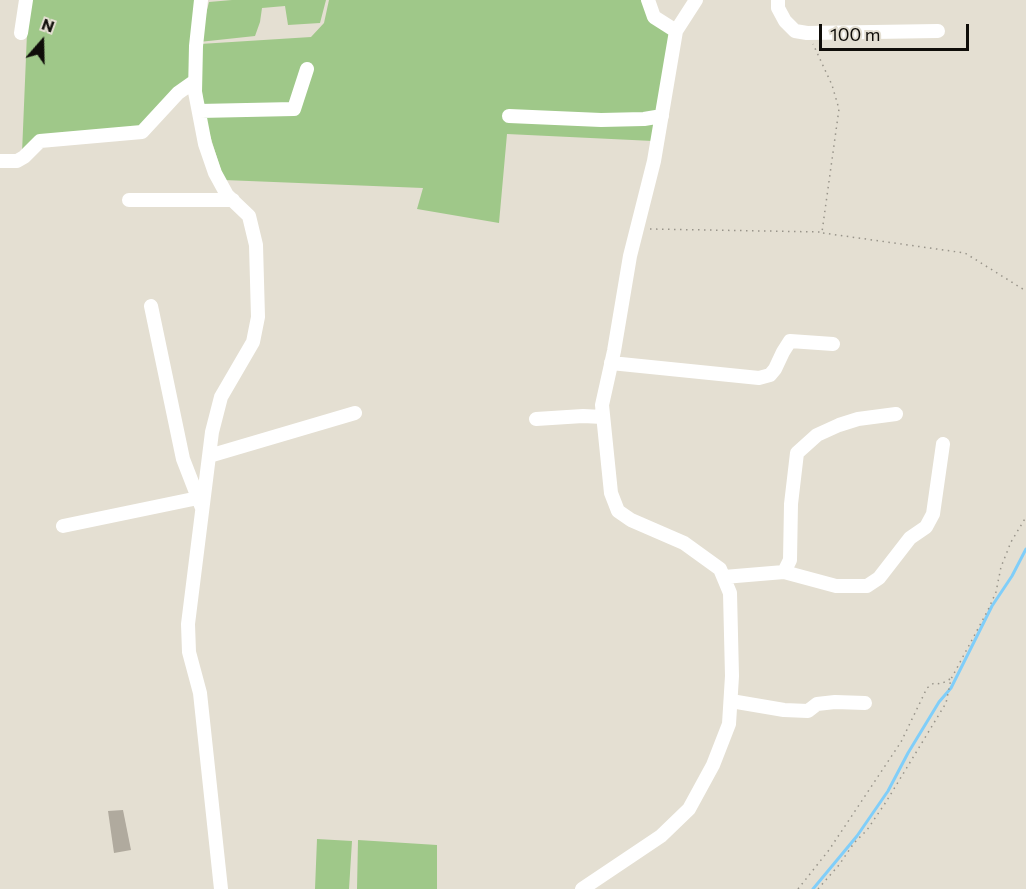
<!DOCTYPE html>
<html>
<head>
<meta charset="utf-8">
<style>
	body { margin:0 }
	#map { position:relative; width:1026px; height:889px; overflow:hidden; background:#e4dfd2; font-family:Commissioner,sans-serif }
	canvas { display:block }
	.north { position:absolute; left:12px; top:12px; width:60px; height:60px; -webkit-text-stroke:4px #e4dfd2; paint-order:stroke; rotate:20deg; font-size:16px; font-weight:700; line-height:24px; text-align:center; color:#0f0d09 }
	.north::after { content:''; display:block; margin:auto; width:21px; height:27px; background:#0f0d09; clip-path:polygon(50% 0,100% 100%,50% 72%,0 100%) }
	.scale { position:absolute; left:819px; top:24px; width:150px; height:27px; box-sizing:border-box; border:3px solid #0f0d09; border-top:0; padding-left:8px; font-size:18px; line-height:21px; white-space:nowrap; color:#0f0d09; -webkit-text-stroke:4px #e4dfd2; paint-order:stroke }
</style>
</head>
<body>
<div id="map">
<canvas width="1026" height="889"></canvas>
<div class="north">N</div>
<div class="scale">100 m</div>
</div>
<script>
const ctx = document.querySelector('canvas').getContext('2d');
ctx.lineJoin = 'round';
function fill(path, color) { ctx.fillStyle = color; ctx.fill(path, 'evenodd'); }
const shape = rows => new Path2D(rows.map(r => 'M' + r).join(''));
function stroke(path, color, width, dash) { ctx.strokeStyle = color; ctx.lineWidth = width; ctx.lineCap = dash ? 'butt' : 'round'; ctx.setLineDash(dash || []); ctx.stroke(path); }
const green = shape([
	[32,0,201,0,196,74,138,127,39,137,22,153,28,9],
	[232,0,326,0,320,23,288,25,285,6,262,8,260,22,255,36,199,42,209,2],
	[329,0,646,0,675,35,653,141,507,134,499,223,417,209,423,188,224,180,203,113,200,44,311,37,324,23],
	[317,839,352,841,349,889,315,889],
	[358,840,437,845,437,889,357,889]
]);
const stream = shape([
	[813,889,857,836,888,791,908,753,939,702,951,688,992,606,1012,576,1026,549]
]);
const building = shape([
	[123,810,131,850,114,853,108,811]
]);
const path = shape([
	[650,229,822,232,839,109,832,85,813,44],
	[823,233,965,253,1026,291],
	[798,889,829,850,901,742,927,688,934,683,941,684,950,679],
	[818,889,839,865,854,843,867,830,886,802,946,703,951,679,988,610,996,592,1001,567,1011,542,1026,517]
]);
const minor = shape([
	[201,0,196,46,195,92,205,144,215,173,227,195,249,216,256,245,258,317,253,342,221,397,212,432,188,624,189,652,200,693,221,889],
	[778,0,778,8,785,21,795,31,807,33,938,31],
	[676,31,696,0],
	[21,33,26,0],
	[199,111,294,109,307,69],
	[509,116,601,120,644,119,662,116],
	[0,161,17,161,24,157,40,141,142,132,178,93,195,81],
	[129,200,233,200],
	[151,306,183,459,202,508],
	[611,363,759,378,770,375,775,369,783,352,790,341,833,344],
	[536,419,583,416,603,417],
	[209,456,355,413],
	[63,526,198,498],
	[784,572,836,586,867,586,879,578,910,538,926,527,933,514,943,444],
	[724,577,784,572,790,560,791,504,797,453,817,435,839,425,858,419,896,414],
	[731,701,784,710,808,711,817,704,835,702,865,703],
	[582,889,661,836,689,809,713,765,729,724,732,676,730,593,720,569,684,543,631,520,618,511,611,493,602,405,614,351,630,256,654,161,676,31,654,17,648,0]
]);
fill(green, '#9fc889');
stroke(stream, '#80cef9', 3);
fill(building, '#b0aa9e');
stroke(path, '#98948a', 1.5, [1.5, 4.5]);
stroke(minor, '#fff', 14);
</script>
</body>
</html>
